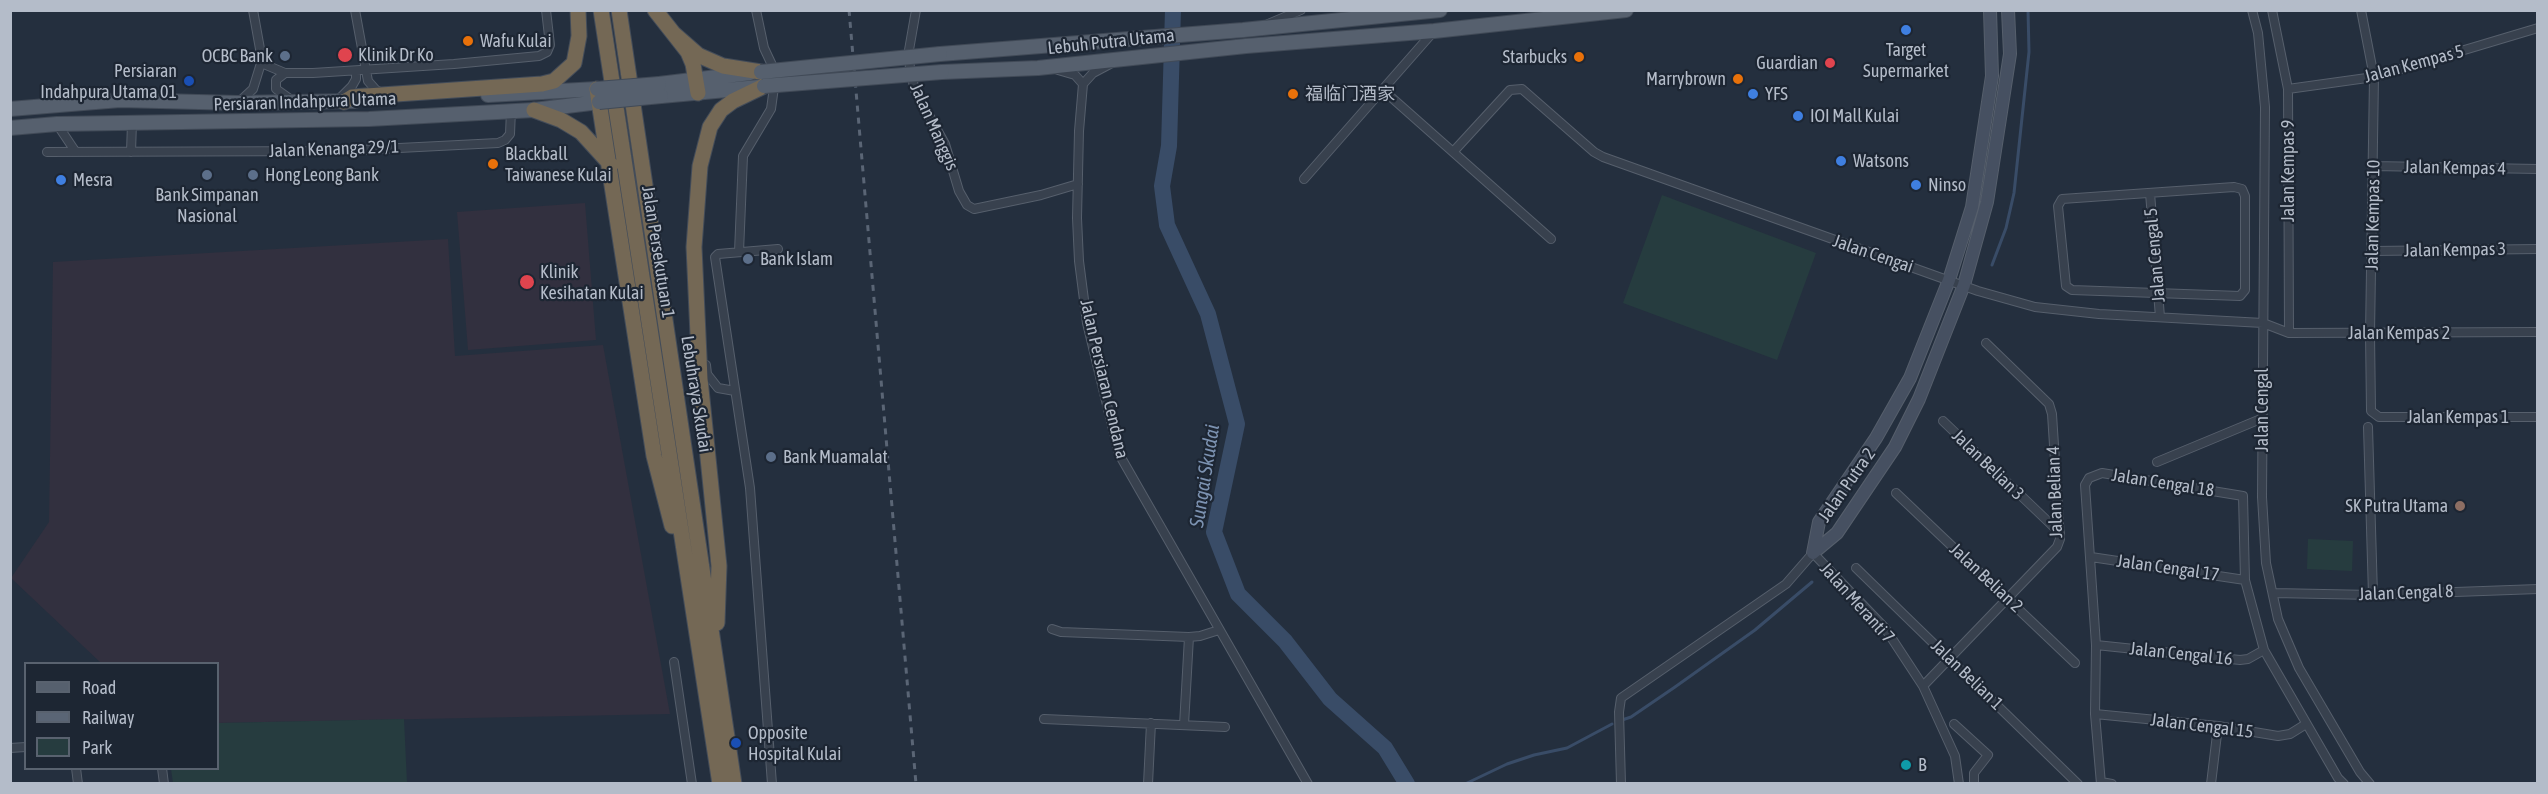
<!DOCTYPE html>
<html>
<head>
<meta charset="utf-8">
<style>
	body { margin:0 }
	#map { position:relative; width:2548px; height:794px; overflow:hidden; background:#242f3e; font-family:"Asap Condensed",sans-serif }
	canvas { display:block }
	.frame { position:absolute; inset:0; border:12px solid #b4bcc9; pointer-events:none }
	.legend { position:absolute; left:24px; top:662px; width:195px; height:108px; box-sizing:border-box; background:#1d2633; border:2px solid #59626f; margin:0; padding:8px 10px; list-style:none; font-size:18px; color:#b4bcc9 }
	.legend li { display:flex; align-items:center; gap:12px; height:30px }
	.legend b { width:30px; border:2px solid #59626f }
</style>
</head>
<body>
<div id="map">
<canvas width="2548" height="794"></canvas>
<div class="frame"></div>
<ul class="legend">
<li><b style="height:8px;background:#56606e"></b>Road</li>
<li><b style="height:8px;background:#5a6575"></b>Railway</li>
<li><b style="height:16px;background:#263c3f"></b>Park</li>
</ul>
</div>
<script>
const ctx = document.querySelector('canvas').getContext('2d');
ctx.lineJoin = 'round';
function fill(path, color) { ctx.fillStyle = color; ctx.fill(path, 'evenodd'); }
const shape = rows => new Path2D(rows.map(r => 'M' + r).join(''));
function stroke(path, color, width, dash) { ctx.strokeStyle = color; ctx.lineWidth = width; ctx.lineCap = dash ? 'butt' : 'round'; ctx.setLineDash(dash || []); ctx.stroke(path); }
function drawText(font, color, halo, rows, align = 'center') {
  ctx.font = font + ' "Asap Condensed","Noto Sans SC",sans-serif'; ctx.lineWidth = 4.5; ctx.setLineDash([]); ctx.textBaseline = 'middle'; ctx.strokeStyle = halo; ctx.fillStyle = color; for (const [text, x, y, turn = 0] of rows) {
    ctx.save(); ctx.translate(x, y); ctx.rotate((+turn || 0) * Math.PI / 180); ctx.textAlign = isNaN(turn) ? turn : align; if (halo) ctx.strokeText(text, 0, 0); ctx.fillText(text, 0, 0); ctx.restore();
  }
}
const medical = shape([
	[585,203,596,340,468,350,457,212],
	[448,239,455,356,603,345,670,714,218,723,218,664,101,663,11,578,49,522,53,262]
]);
const green = shape([
	[1662,195,1816,253,1777,360,1623,303],
	[2308,539,2353,541,2352,571,2307,569],
	[404,719,407,783,173,783,171,769,218,768,218,723]
]);
const stream = shape([
	[1992,265,2006,228,2014,193,2029,52,2028,10],
	[1622,720,1631,717,1675,687,1755,630,1812,582],
	[1465,784,1507,764,1534,755,1567,748,1612,724]
]);
const river = shape([
	[1173,10,1169,146,1162,186,1167,225,1208,314,1237,424,1214,532,1238,594,1285,641,1330,699,1385,748,1407,784]
]);
const street = shape([
	[253,10,262,60,266,65,285,73,313,73,454,64,539,56,547,52,550,45,546,10],
	[355,10,368,81,376,90,382,93],
	[916,10,909,50,910,70,915,90,945,144,959,191,967,205,974,209,1041,195,1078,184],
	[2252,10,2258,33,2265,107,2262,497,2266,563,2278,619,2299,668,2360,772,2370,784],
	[2272,10,2288,89,2289,333],
	[2361,10,2374,77,2370,334,2371,411,2379,417,2538,417],
	[1268,24,1301,10],
	[1058,70,1075,75,1083,84],
	[285,73,276,80,276,89,293,101],
	[1083,84,1079,131,1077,218,1079,261,1087,323,1119,454,1308,784],
	[1083,84,1093,73,1110,64],
	[2288,89,2374,77,2538,28],
	[1383,90,1453,152,1510,90,1522,89,1594,152,1603,157,1978,291,2035,307,2099,314,2263,323,2289,333,2538,332],
	[340,98,352,86,356,79,356,71],
	[238,103,253,89,262,60],
	[57,124,75,151],
	[47,152,340,151,498,143,505,140,510,134,511,110],
	[131,152,132,123],
	[1453,152,1551,239],
	[2373,166,2538,169],
	[1304,179,1434,31],
	[2234,187,2242,189,2245,196,2245,290,2240,296,2072,290,2066,286,2058,206,2062,199,2234,187],
	[2150,193,2160,317],
	[2373,251,2538,249],
	[739,252,743,156,771,109,775,80,772,65,764,48,756,10],
	[706,365,707,374,718,388,735,391],
	[1943,421,2060,533],
	[2368,427,2373,595],
	[2157,462,2263,418],
	[1896,493,2075,663],
	[2091,557,2245,580],
	[1856,568,2078,784],
	[2274,593,2373,595,2538,589],
	[1052,629,1061,632,1189,637,1200,636,1219,630],
	[2096,645,2240,660,2248,659,2264,650],
	[674,662,692,784],
	[1923,686,2057,547,2060,539,2052,414,2049,404,1986,343],
	[2095,714,2218,726,2278,736,2290,734,2306,724],
	[1044,719,1225,727],
	[1954,724,1988,755,1974,773,1974,784],
	[1184,725,1189,637],
	[10,748,26,747],
	[76,768,78,784],
	[162,768,164,784],
	[2101,782,2112,784],
	[772,784,750,488,715,257,718,254,778,249],
	[1148,784,1151,723],
	[1621,784,1619,712,1621,698,1786,584,1813,553,1885,628,1923,686,1955,756,1959,784],
	[2101,784,2095,714,2096,645,2085,485,2089,478,2102,473,2243,496,2245,580,2264,650,2338,778,2344,784],
	[2211,784,2218,726]
]);
const secondary = shape([
	[1813,553,1837,533,1895,447,1919,399,1964,285,1987,202,2010,54,2008,10],
	[1813,553,1819,522,1876,438,1910,378,1949,280,1972,207,1992,76,1990,10]
]);
const primary = shape([
	[940,54,1243,30,1440,10],
	[942,72,1038,68,1246,46,1434,31,1626,10],
	[659,84,750,73],
	[488,95,597,89],
	[661,96,759,87],
	[10,109,120,100,238,103,355,101],
	[10,128,57,124,369,119,534,110,599,102]
]);
const highway = shape([
	[601,10,720,784],
	[619,10,734,784],
	[655,10,688,52,693,64,698,93],
	[674,34,698,55,723,66,761,72],
	[597,89,654,456,672,526],
	[344,102,352,97,542,84,554,81,574,63,579,36,578,10],
	[534,110,561,120,581,132,611,165],
	[717,623,719,566,700,379,694,247,700,166,710,127,721,110,733,101,764,86]
]);
const rail = shape([
	[849,10,916,784]
]);
const primaryBridge = shape([
	[761,72,940,54],
	[764,86,942,72],
	[597,89,659,84],
	[599,102,661,96]
]);
const markers = [
	[1906,30,6,"#3f7fe0"],
	[468,41,6,"#e8710a"],
	[345,55,8,"#e0444e"],
	[285,56,6,"#5c6f8a"],
	[1579,57,6,"#e8710a"],
	[1830,63,6,"#e0444e"],
	[1738,79,6,"#e8710a"],
	[189,81,6,"#1a4fb4"],
	[1293,94,6,"#e8710a"],
	[1753,94,6,"#3f7fe0"],
	[1798,116,6,"#3f7fe0"],
	[1841,161,6,"#3f7fe0"],
	[493,164,6,"#e8710a"],
	[207,175,6,"#5c6f8a"],
	[253,175,6,"#5c6f8a"],
	[61,180,6,"#3f7fe0"],
	[1916,185,6,"#3f7fe0"],
	[748,259,6,"#5c6f8a"],
	[527,282,8,"#e0444e"],
	[771,457,6,"#5c6f8a"],
	[2460,506,6,"#8d6e63"],
	[736,743,6,"#1a4fb4"],
	[1906,765,6,"#0f9aa8"]
];
const poiNames = [
	["Wafu Kulai",480,41],
	["Target",1906,50,"center"],
	["Supermarket",1906,71,"center"],
	["Klinik Dr Ko",358,55],
	["OCBC Bank",273,56,"right"],
	["Starbucks",1567,57,"right"],
	["Guardian",1818,63,"right"],
	["Persiaran",177,71,"right"],
	["Indahpura Utama 01",177,92,"right"],
	["Marrybrown",1726,79,"right"],
	["福临门酒家",1305,94],
	["YFS",1765,94],
	["IOI Mall Kulai",1810,116],
	["Blackball",505,154],
	["Taiwanese Kulai",505,175],
	["Watsons",1853,161],
	["Hong Leong Bank",265,175],
	["Mesra",73,180],
	["Ninso",1928,185],
	["Bank Simpanan",207,195,"center"],
	["Nasional",207,216,"center"],
	["Bank Islam",760,259],
	["Klinik",540,272],
	["Kesihatan Kulai",540,293],
	["Bank Muamalat",783,457],
	["SK Putra Utama",2448,506,"right"],
	["Opposite",748,733],
	["Hospital Kulai",748,754],
	["B",1918,765]
];
const streetNames = [
	["Lebuh Putra Utama",1111,42,-6],
	["Jalan Kempas 5",2414,64,-15],
	["Persiaran Indahpura Utama",305,102,-2],
	["Jalan Manggis",934,127,66],
	["Jalan Kenanga 29/1",334,149,-2],
	["Jalan Kempas 4",2455,168,1],
	["Jalan Kempas 9",2288,171,-90],
	["Jalan Kempas 10",2373,215,-89],
	["Jalan Kempas 3",2455,250,-1],
	["Jalan Persekutuan 1",658,252,81],
	["Jalan Cengai",1873,254,19],
	["Jalan Cengal 5",2155,255,-95],
	["Jalan Kempas 2",2399,333],
	["Jalan Persiaran Cendana",1104,379,77],
	["Lebuhraya Skudai",696,394,81],
	["Jalan Cengal",2262,410,-90],
	["Jalan Kempas 1",2458,417],
	["Jalan Belian 3",1988,465,44],
	["Jalan Cengal 18",2163,483,9],
	["Jalan Putra 2",1847,485,-55],
	["Jalan Belian 4",2055,492,-92],
	["Jalan Cengal 17",2168,568,8],
	["Jalan Belian 2",1986,578,43],
	["Jalan Cengal 8",2406,593,-2],
	["Jalan Meranti 7",1857,603,48],
	["Jalan Cengal 16",2181,654,6],
	["Jalan Belian 1",1967,675,44],
	["Jalan Cengal 15",2202,726,7]
];
const waterNames = [
	["Sungai Skudai",1205,476,-81]
];
fill(medical, '#32303f');
fill(green, '#263c3f');
stroke(stream, '#394c67', 3);
stroke(river, '#394c67', 16);
stroke(street, '#565f6c', 10);
stroke(secondary, '#565f6c', 14);
stroke(primary, '#414a57', 16);
stroke(highway, '#434c59', 17);
stroke(street, '#38414e', 8);
stroke(secondary, '#465061', 12);
stroke(primary, '#56606e', 14);
stroke(highway, '#746855', 15);
stroke(rail, '#5a6575', 3, [6, 6]);
stroke(primaryBridge, '#414a57', 16, []);
stroke(primaryBridge, '#56606e', 14);
for (const [x, y, r, color] of markers) { const dot = new Path2D(); dot.arc(x, y, r, 0, 2 * Math.PI); ctx.fillStyle = color; ctx.fill(dot); stroke(dot, '#1d2633', 2); }
drawText('18px', '#b4bcc9', '#1d2633', poiNames, 'left');
drawText('18px', '#b4bcc9', '#1d2633', streetNames);
drawText('italic 20px', '#7c92b1', '#1d2633', waterNames);
</script>
</body>
</html>
